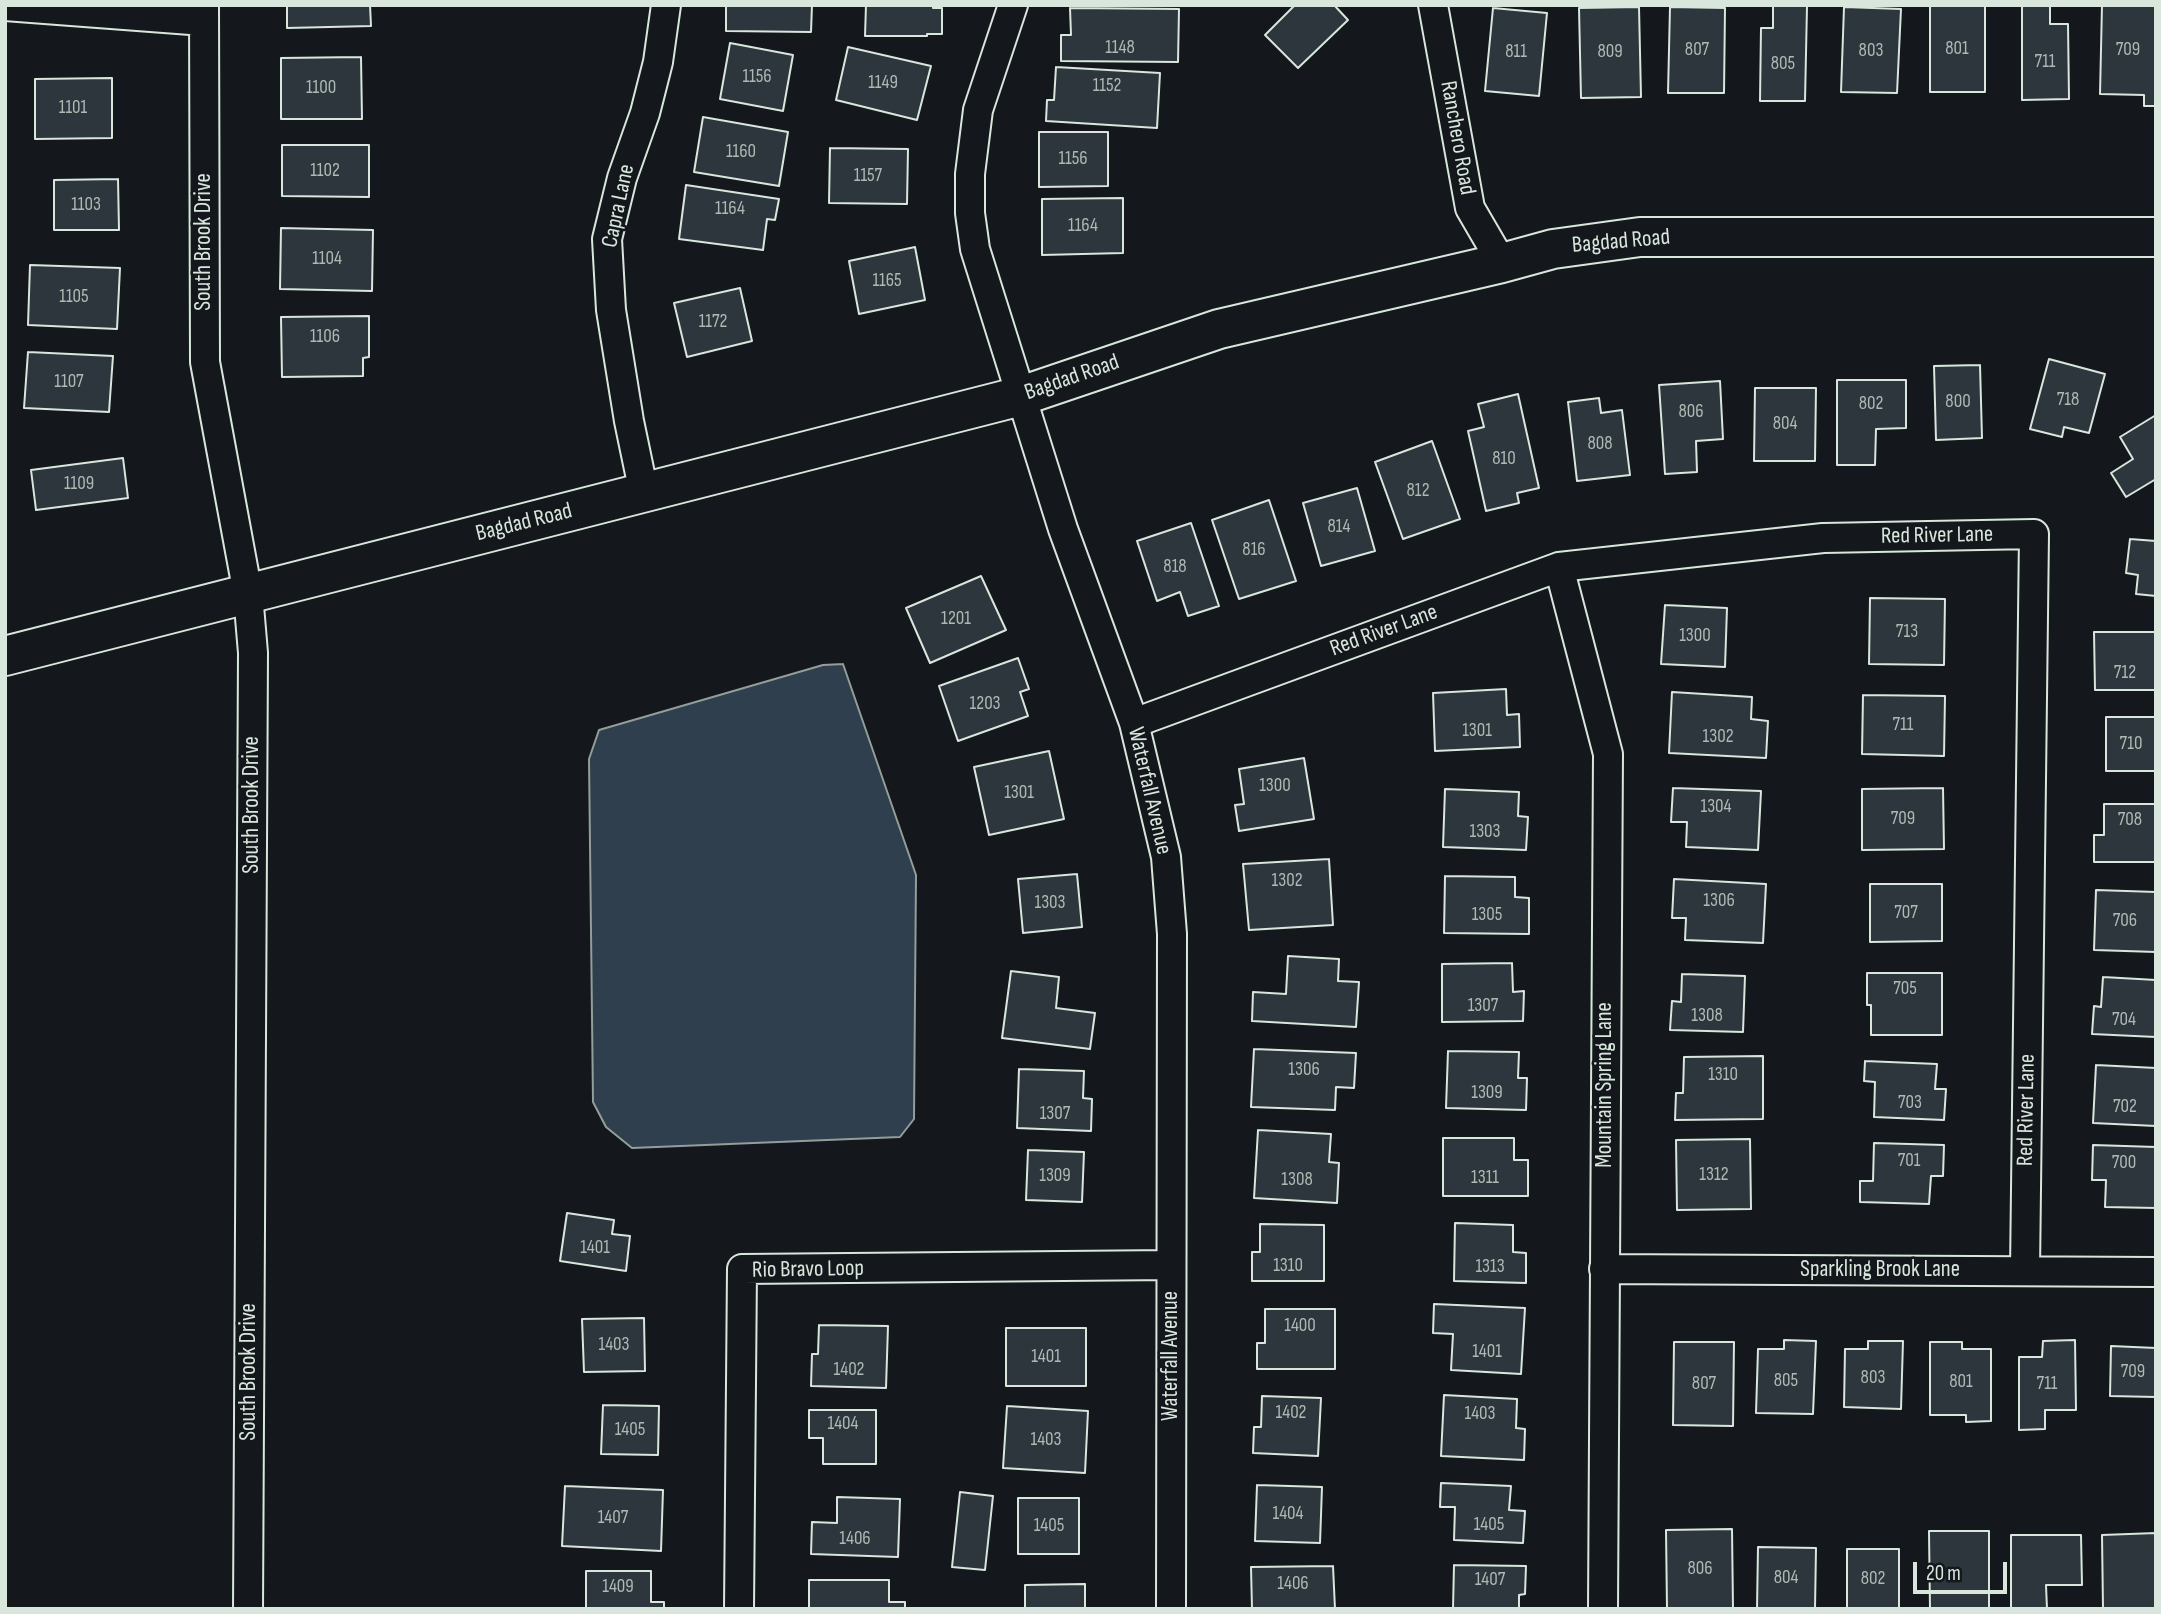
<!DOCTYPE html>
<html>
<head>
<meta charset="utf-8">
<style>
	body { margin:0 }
	#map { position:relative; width:2161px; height:1614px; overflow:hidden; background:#14181c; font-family:"Sofia Sans Condensed",sans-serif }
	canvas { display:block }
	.frame { position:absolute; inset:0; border:7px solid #d8e6dc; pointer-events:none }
	.scale { position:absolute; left:1913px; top:1562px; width:94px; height:32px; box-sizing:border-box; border:4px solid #d8e6dc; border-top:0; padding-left:9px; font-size:21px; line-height:24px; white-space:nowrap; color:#d8e6dc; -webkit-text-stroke:5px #14181c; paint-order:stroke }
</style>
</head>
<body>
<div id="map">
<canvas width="2161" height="1614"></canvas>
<div class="frame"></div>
<div class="scale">20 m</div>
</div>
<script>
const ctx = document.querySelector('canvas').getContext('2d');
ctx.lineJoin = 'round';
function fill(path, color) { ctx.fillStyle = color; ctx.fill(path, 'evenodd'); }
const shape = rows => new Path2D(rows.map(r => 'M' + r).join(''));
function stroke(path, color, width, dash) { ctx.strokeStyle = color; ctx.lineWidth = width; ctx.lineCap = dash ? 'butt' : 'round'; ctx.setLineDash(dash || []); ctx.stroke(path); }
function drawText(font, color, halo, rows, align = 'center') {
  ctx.font = font + ' "Sofia Sans Condensed",sans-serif'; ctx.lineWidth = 5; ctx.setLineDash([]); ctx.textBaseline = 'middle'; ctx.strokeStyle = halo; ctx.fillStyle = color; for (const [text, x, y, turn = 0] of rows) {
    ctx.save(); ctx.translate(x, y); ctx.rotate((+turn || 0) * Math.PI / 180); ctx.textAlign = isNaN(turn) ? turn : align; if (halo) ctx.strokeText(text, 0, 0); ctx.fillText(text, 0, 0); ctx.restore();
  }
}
const water = shape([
	[843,664,916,875,914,1119,900,1137,632,1148,606,1127,593,1102,589,759,599,730,823,665,843,664]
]);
const building = shape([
	[287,5,370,5,371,26,287,28,287,5],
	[726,5,812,5,811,32,726,31,726,5],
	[866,5,933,5,933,8,942,8,942,34,927,34,927,36,865,36,866,5],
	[1295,5,1334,5,1348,20,1298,68,1265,35,1295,5],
	[1930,5,1985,5,1985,92,1930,92,1930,5],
	[2022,5,2050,5,2050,24,2068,24,2069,99,2022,100,2022,5],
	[2102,5,2156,5,2156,106,2144,106,2144,95,2100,94,2102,5],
	[1773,6,1807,6,1805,101,1760,101,1761,28,1773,28,1773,6],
	[1639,7,1641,97,1581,98,1579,8,1639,7],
	[1670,7,1725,8,1724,93,1668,93,1670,7],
	[1844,7,1901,9,1897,93,1841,92,1844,7],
	[1070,8,1179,9,1178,62,1061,61,1061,35,1071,35,1070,8],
	[1493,8,1547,13,1539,96,1485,91,1493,8],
	[730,43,793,55,783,111,720,99,730,43],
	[848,47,931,66,917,120,836,100,848,47],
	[361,57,362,119,281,119,281,58,361,57],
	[1056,67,1160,73,1157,128,1046,121,1047,100,1054,100,1056,67],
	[112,78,112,138,35,139,35,79,112,78],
	[703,117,788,132,779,186,694,172,703,117],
	[1039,132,1108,132,1108,186,1039,187,1039,132],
	[282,145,369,145,369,197,282,196,282,145],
	[830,148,908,149,907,204,829,203,830,148],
	[118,179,119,230,54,230,54,180,118,179],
	[686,185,779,199,775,220,767,219,763,250,679,239,686,185],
	[1123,198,1123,253,1042,255,1042,199,1123,198],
	[281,228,373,230,372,291,280,289,281,228],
	[915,247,925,300,859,314,849,261,915,247],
	[30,265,120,268,117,329,28,325,30,265],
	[740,288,752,341,687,357,674,303,740,288],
	[369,316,369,357,363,358,363,376,282,377,281,317,369,316],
	[28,352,113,356,109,412,24,408,28,352],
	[2049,359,2105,374,2089,433,2064,427,2062,437,2030,429,2049,359],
	[1980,365,1982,438,1936,440,1934,366,1980,365],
	[1837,380,1906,380,1906,428,1876,429,1875,465,1837,465,1837,380],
	[1720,381,1723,439,1696,441,1697,472,1665,474,1659,385,1720,381],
	[1755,388,1816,388,1815,461,1754,461,1755,388],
	[1518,394,1539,488,1517,493,1519,503,1486,511,1468,431,1484,427,1478,404,1518,394],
	[1599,398,1601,413,1622,410,1630,475,1577,481,1568,402,1599,398],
	[2156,415,2156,479,2126,497,2111,473,2133,459,2120,437,2156,415],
	[1432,441,1460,519,1403,539,1375,462,1432,441],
	[123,458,128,498,36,510,31,470,123,458],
	[1357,488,1375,551,1321,566,1303,503,1357,488],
	[1269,500,1296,581,1239,599,1212,520,1269,500],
	[1191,523,1219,606,1188,616,1180,592,1157,601,1137,541,1191,523],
	[2130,539,2156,541,2156,596,2136,594,2138,575,2126,573,2130,539],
	[981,576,1006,630,930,663,906,608,981,576],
	[1870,598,1945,599,1944,665,1869,664,1870,598],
	[1665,605,1727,608,1725,667,1661,664,1665,605],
	[2094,632,2156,632,2156,690,2095,690,2094,632],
	[1018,658,1029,689,1020,692,1028,716,958,741,939,686,1018,658],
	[1506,689,1507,715,1519,714,1520,747,1435,751,1433,693,1506,689],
	[1672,692,1752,697,1751,719,1768,721,1766,758,1669,753,1672,692],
	[1863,695,1945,696,1944,756,1862,754,1863,695],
	[2106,717,2156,717,2156,771,2106,771,2106,717],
	[1049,751,1064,819,989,835,974,767,1049,751],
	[1304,758,1314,819,1239,831,1235,805,1244,804,1239,769,1304,758],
	[1673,788,1761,791,1758,850,1686,847,1687,822,1671,822,1673,788],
	[1943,788,1944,849,1862,850,1862,789,1943,788],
	[1445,789,1519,792,1518,816,1528,817,1526,850,1443,847,1445,789],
	[2104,804,2156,804,2156,862,2094,862,2094,835,2104,835,2104,804],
	[1329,859,1333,925,1249,930,1243,864,1329,859],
	[1077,874,1082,927,1023,933,1018,879,1077,874],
	[1445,876,1515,877,1515,897,1529,898,1529,934,1444,933,1445,876],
	[1674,879,1766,884,1763,943,1685,940,1686,918,1672,918,1674,879],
	[1870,884,1942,884,1942,941,1870,942,1870,884],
	[2096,890,2156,892,2156,952,2094,950,2096,890],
	[1288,956,1339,959,1338,981,1359,982,1356,1027,1252,1021,1253,992,1286,994,1288,956],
	[1512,963,1513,992,1524,991,1523,1021,1442,1022,1442,964,1512,963],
	[1011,971,1059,977,1056,1008,1095,1013,1090,1049,1002,1038,1011,971],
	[1867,973,1942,973,1942,1035,1871,1035,1871,1005,1867,1005,1867,973],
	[1682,974,1745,976,1743,1032,1670,1030,1672,1001,1681,1002,1682,974],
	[2103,977,2156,980,2156,1037,2092,1034,2094,1006,2101,1007,2103,977],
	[1254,1049,1356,1053,1354,1088,1336,1087,1335,1110,1251,1107,1254,1049],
	[1448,1051,1519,1052,1518,1078,1527,1078,1526,1110,1446,1108,1448,1051],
	[1763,1056,1763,1119,1675,1120,1676,1093,1683,1093,1684,1057,1763,1056],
	[1865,1061,1937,1064,1935,1089,1946,1089,1944,1120,1874,1117,1875,1082,1864,1081,1865,1061],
	[2096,1065,2156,1068,2156,1126,2093,1123,2096,1065],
	[1019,1069,1084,1071,1083,1098,1092,1099,1091,1131,1017,1128,1019,1069],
	[1258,1130,1331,1134,1329,1162,1339,1163,1337,1203,1254,1198,1258,1130],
	[1443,1138,1514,1138,1514,1160,1528,1160,1528,1196,1443,1196,1443,1138],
	[1750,1139,1751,1209,1677,1210,1676,1140,1750,1139],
	[1874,1143,1944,1145,1943,1176,1931,1176,1929,1204,1860,1202,1860,1181,1873,1181,1874,1143],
	[2093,1145,2156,1147,2156,1208,2105,1207,2106,1180,2092,1180,2093,1145],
	[1028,1150,1084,1152,1082,1202,1026,1200,1028,1150],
	[567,1213,614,1220,612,1234,630,1236,626,1271,560,1261,567,1213],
	[1455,1223,1513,1225,1513,1252,1526,1253,1526,1283,1454,1281,1455,1223],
	[1260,1224,1324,1225,1324,1281,1252,1281,1252,1252,1260,1252,1260,1224],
	[1434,1304,1525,1308,1521,1374,1451,1370,1453,1334,1433,1333,1434,1304],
	[1265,1309,1335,1309,1335,1369,1257,1369,1257,1343,1265,1343,1265,1309],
	[644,1318,645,1371,584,1372,582,1319,644,1318],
	[819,1325,888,1326,886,1388,811,1386,812,1354,818,1354,819,1325],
	[1006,1328,1086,1328,1086,1386,1006,1386,1006,1328],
	[1784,1340,1816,1341,1813,1414,1756,1413,1758,1349,1784,1349,1784,1340],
	[2075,1340,2076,1410,2045,1410,2045,1429,2019,1430,2019,1357,2042,1357,2043,1341,2075,1340],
	[1868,1341,1903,1341,1901,1409,1844,1407,1845,1349,1868,1349,1868,1341],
	[1674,1342,1734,1342,1733,1426,1673,1425,1674,1342],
	[1930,1342,1962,1342,1962,1349,1991,1349,1991,1421,1966,1422,1966,1415,1930,1415,1930,1342],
	[2111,1346,2156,1348,2156,1397,2110,1396,2111,1346],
	[1444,1395,1517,1399,1516,1428,1525,1429,1524,1460,1441,1456,1444,1395],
	[1262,1396,1321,1398,1318,1456,1253,1453,1254,1427,1261,1427,1262,1396],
	[603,1405,659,1406,658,1455,601,1454,603,1405],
	[1007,1406,1088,1411,1085,1473,1003,1468,1007,1406],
	[809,1410,876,1410,876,1464,823,1464,823,1438,809,1438,809,1410],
	[1441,1483,1511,1486,1509,1510,1525,1511,1523,1543,1454,1540,1455,1507,1440,1507,1441,1483],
	[1257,1485,1322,1487,1320,1543,1255,1541,1257,1485],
	[565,1486,663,1490,661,1551,562,1546,565,1486],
	[960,1492,993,1496,985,1570,952,1567,960,1492],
	[837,1497,900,1499,898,1557,811,1554,812,1522,837,1523,837,1497],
	[1018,1498,1079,1498,1079,1554,1018,1554,1018,1498],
	[1732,1529,1733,1609,1667,1609,1666,1530,1732,1529],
	[1929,1531,1989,1531,1989,1609,1930,1609,1929,1531],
	[2156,1533,2156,1609,2103,1609,2102,1535,2156,1533],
	[2011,1535,2081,1535,2082,1585,2046,1585,2047,1609,2011,1609,2011,1535],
	[1758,1547,1816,1548,1815,1609,1757,1609,1758,1547],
	[1847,1549,1899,1549,1899,1609,1847,1609,1847,1549],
	[1454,1565,1526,1566,1525,1594,1519,1595,1519,1609,1453,1609,1454,1565],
	[1333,1566,1335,1609,1252,1609,1251,1567,1333,1566],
	[586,1571,651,1571,651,1602,664,1602,664,1609,586,1609,586,1571],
	[809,1580,889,1580,889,1602,905,1602,905,1609,809,1609,809,1580],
	[1085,1584,1085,1609,1025,1609,1025,1585,1085,1584]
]);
const street = shape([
	[204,5,205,362,248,594,253,653,248,1609],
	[1013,5,978,110,970,174,970,213,975,249,1063,529,1134,723,1166,857,1172,934,1171,1609],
	[1433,5,1470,208,1502,263],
	[5,6,204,21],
	[644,493,629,421,611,310,607,239,622,178,645,113,658,62,666,5],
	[1559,567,1608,754,1603,1609],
	[1134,723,1559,567,1823,538,2034,534,2025,1270],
	[1604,1269,2156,1272],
	[739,1609,742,1269,1170,1265]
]);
const secondary = shape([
	[5,656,1021,396,1219,329,1502,263,1553,249,1640,237,2156,237]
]);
const numberNames = [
	["1148",1120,48],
	["801",1957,49],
	["807",1697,50],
	["709",2128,50],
	["803",1871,51],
	["811",1516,52],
	["809",1610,52],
	["711",2045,62],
	["805",1783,64],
	["1156",757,77],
	["1149",883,83],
	["1152",1107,86],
	["1100",321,88],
	["1101",73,108],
	["1160",741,152],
	["1156",1073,159],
	["1102",325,171],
	["1157",868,176],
	["1103",86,205],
	["1164",730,209],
	["1164",1083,226],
	["1104",327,259],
	["1165",887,281],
	["1105",74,297],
	["1172",713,322],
	["1106",325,337],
	["1107",69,382],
	["718",2068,400],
	["800",1958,402],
	["802",1871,404],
	["806",1691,412],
	["804",1785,424],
	["808",1600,444],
	["810",1504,459],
	["1109",79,484],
	["812",1418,491],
	["814",1339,527],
	["816",1254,550],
	["818",1175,567],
	["1201",956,619],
	["713",1907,632],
	["1300",1695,636],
	["712",2125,673],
	["1203",985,704],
	["711",1903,725],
	["1301",1477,731],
	["1302",1718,737],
	["710",2131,744],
	["1300",1275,786],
	["1301",1019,793],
	["1304",1716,807],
	["709",1903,819],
	["708",2130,820],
	["1303",1485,832],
	["1302",1287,881],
	["1306",1719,901],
	["1303",1050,903],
	["707",1906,913],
	["1305",1487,915],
	["706",2125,921],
	["705",1905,989],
	["1307",1483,1006],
	["1308",1707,1016],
	["704",2124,1020],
	["1306",1304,1070],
	["1310",1723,1075],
	["1309",1487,1093],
	["703",1910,1103],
	["702",2125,1107],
	["1307",1055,1114],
	["701",1909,1161],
	["700",2124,1163],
	["1312",1714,1175],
	["1309",1055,1176],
	["1311",1485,1178],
	["1308",1297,1180],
	["1401",595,1248],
	["1310",1288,1266],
	["1313",1490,1267],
	["1400",1300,1326],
	["1403",614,1345],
	["1401",1487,1352],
	["1401",1046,1357],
	["1402",849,1370],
	["709",2133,1372],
	["803",1873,1378],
	["805",1786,1381],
	["801",1961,1382],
	["807",1704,1384],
	["711",2047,1384],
	["1402",1291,1413],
	["1403",1480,1414],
	["1404",843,1424],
	["1405",630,1430],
	["1403",1046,1440],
	["1404",1288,1514],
	["1407",613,1518],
	["1405",1489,1525],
	["1405",1049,1526],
	["1406",855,1539],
	["806",1700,1569],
	["804",1786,1578],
	["802",1873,1579],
	["1407",1490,1580],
	["1406",1293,1584],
	["1409",618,1587]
];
const streetNames = [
	["Ranchero Road",1457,138,80],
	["Capra Lane",619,206,-78],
	["South Brook Drive",204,242,-90],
	["Bagdad Road",1621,242,-5],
	["Bagdad Road",1072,378,-19],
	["Bagdad Road",524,523,-14],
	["Red River Lane",1937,536,-1],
	["Red River Lane",1384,631,-20],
	["Waterfall Avenue",1149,791,77],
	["South Brook Drive",252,805,-90],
	["Mountain Spring Lane",1605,1085,-90],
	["Red River Lane",2027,1110,-89],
	["Rio Bravo Loop",808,1270,-1],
	["Sparkling Brook Lane",1880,1270],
	["Waterfall Avenue",1171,1356,-90],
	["South Brook Drive",249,1372,-90]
];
fill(water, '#2f3f4d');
stroke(water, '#939e99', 2);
fill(building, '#2c363c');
stroke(building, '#d8e6dc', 2);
stroke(street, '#d8e6dc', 32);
stroke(secondary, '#d8e6dc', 42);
stroke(street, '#14181c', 28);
stroke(secondary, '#14181c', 38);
drawText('19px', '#adbab4', null, numberNames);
drawText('23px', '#d8e6dc', '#14181c', streetNames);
</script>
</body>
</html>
